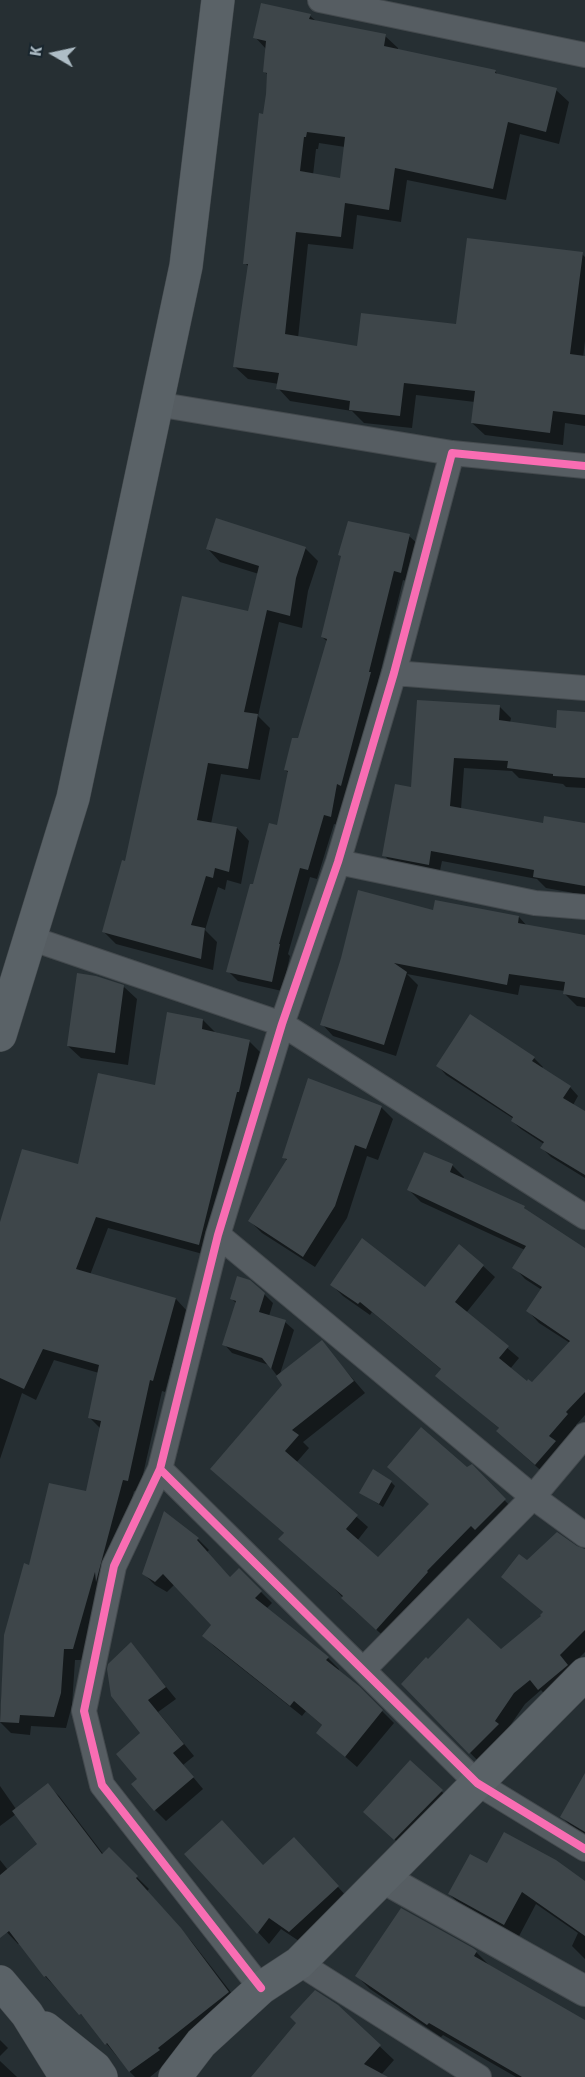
<!DOCTYPE html>
<html>
<head>
<meta charset="utf-8">
<style>
	body { margin:0 }
	#map { position:relative; width:585px; height:2077px; overflow:hidden; background:#262f33; font-family:"Fira Sans Condensed",sans-serif }
	canvas { display:block }
	.north { position:absolute; left:24px; top:24px; width:60px; height:60px; -webkit-text-stroke:4px #19262e; paint-order:stroke; rotate:279deg; font-size:16px; font-weight:700; line-height:24px; text-align:center; color:#aebdc6 }
	.north::after { content:''; display:block; margin:auto; width:21px; height:27px; background:#aebdc6; clip-path:polygon(50% 0,100% 100%,50% 72%,0 100%) }
</style>
</head>
<body>
<div id="map">
<canvas width="585" height="2077"></canvas>
<div class="north">K</div>
</div>
<script>
const ctx = document.querySelector('canvas').getContext('2d');
ctx.lineJoin = 'round';
function fill(path, color) { ctx.fillStyle = color; ctx.fill(path, 'evenodd'); }
const shape = rows => new Path2D(rows.map(r => 'M' + r).join(''));
function stroke(path, color, width, dash) { ctx.strokeStyle = color; ctx.lineWidth = width; ctx.lineCap = dash ? 'butt' : 'round'; ctx.setLineDash(dash || []); ctx.stroke(path); }
const shadow = shape([
	[310,16,316,21,385,36,398,48,398,50,495,71,499,76,556,90,569,102,559,144,520,134,506,200,407,180,401,222,357,215,353,249,308,244,298,338,358,348,458,325,582,254,585,257,585,341,583,358,585,358,585,426,565,423,563,445,485,435,472,423,475,402,416,395,412,428,364,423,352,411,290,401,278,388,279,384,248,379,235,367,249,267,245,263,269,76,264,71,267,50,255,37],
	[319,143,345,147,341,180,313,175,316,149,318,149],
	[409,536,419,545,411,582,403,580,378,682,380,683,340,826,334,824,317,879,310,877,288,954,290,956,282,991,238,981,228,971,255,885,278,827,289,773,285,770,299,740,328,642,322,637],
	[305,548,318,561,308,591,302,628,279,622,258,716,270,728,260,780,221,774,211,824,237,828,249,841,241,884,227,880,225,890,218,887,205,930,217,942,213,970,116,944,104,932,126,863,249,613,259,574,220,562,208,549],
	[500,707,511,718,510,723,557,729,585,714,585,788,566,787,563,784,519,778,512,771,464,768,461,809,544,825,585,825,585,895,546,888,537,879,442,861,439,875,395,866,384,855,412,788],
	[435,911,519,917,528,927,585,936,585,1007,577,1006,565,994,565,991,520,985,518,995,407,974,418,985,396,1056,333,1036,322,1024],
	[124,987,137,999,128,1065,81,1058,68,1046],
	[203,1020,215,1032,249,1041,261,1053,210,1256,108,1228,90,1275,176,1299,187,1311,165,1392,162,1391,139,1492,134,1491,108,1592,85,1660,75,1660,72,1705,66,1728,31,1726,30,1735,11,1733,0,1722,5,1636,31,1566,87,1493,101,1429,89,1417,99,1373,54,1360,36,1400,22,1393,0,1459,0,1226,79,1166,156,1087],
	[534,1058,543,1067,541,1069,570,1087,578,1096,573,1105,585,1113,585,1178,551,1157,542,1148,544,1144,521,1129,512,1121,514,1119,446,1075,438,1066],
	[381,1107,393,1119,378,1160,367,1156,347,1218,315,1267,262,1233,250,1221,288,1161,283,1157],
	[452,1165,464,1177,463,1179,524,1208,530,1214,585,1250,585,1415,576,1425,578,1426,547,1476,510,1443,500,1429,437,1376,442,1370,372,1312,370,1315,343,1296,332,1285,425,1290,483,1266,495,1277,466,1313,519,1358,510,1369,527,1383,532,1384,570,1343,539,1323,528,1311,542,1290,525,1279,514,1267,525,1250,421,1202,409,1190],
	[264,1294,273,1303,269,1316,285,1322,294,1330,280,1374,321,1342,365,1393,303,1442,309,1448,296,1463,368,1527,357,1541,378,1560,431,1505,389,1467,467,1468,471,1466,516,1512,388,1640,354,1610,285,1534,212,1469,284,1385,269,1365,232,1353,224,1344,237,1304,231,1298],
	[391,1482,395,1486,383,1507,361,1493],
	[165,1514,198,1539,209,1550,207,1552,231,1579,239,1570,272,1603,266,1609,328,1658,339,1669,338,1671,358,1687,394,1723,357,1767,318,1733,323,1726,306,1711,302,1716,215,1647,204,1636,213,1625,175,1584,167,1592,155,1585,144,1574],
	[576,1548,585,1551,585,1652,570,1667,550,1700,541,1690,525,1704,505,1733,481,1764,403,1684,428,1662,501,1651,544,1616,544,1613,503,1577,527,1562],
	[131,1644,176,1699,158,1712,194,1756,183,1765,203,1789,166,1821,155,1810,139,1779,142,1734],
	[410,1762,455,1804,408,1852,378,1824],
	[585,1776,585,1836,575,1830,562,1817],
	[47,1785,59,1796,104,1855,109,1850,149,1889,147,1891,192,1942,240,2004,150,2077,135,2077,130,2072,91,2025,45,1976,20,1943,18,1944,0,1925,0,1860,8,1870,39,1845,16,1814,0,1826,0,1786,16,1809],
	[305,1851,349,1899,302,1943,281,1929,269,1944,258,1932,264,1867],
	[487,1865,585,1883,585,1959,572,1946,578,1933,536,1904,518,1938,463,1907,449,1894],
	[476,1952,489,1965,585,2021,585,2077,516,2077,443,2035,441,2037,370,1989,357,1976],
	[337,2006,394,2060,379,2077,253,2077],
	[0,2040,8,2048,0,2056],
	[0,2061,17,2077,0,2077]
]);
const building = shape([
	[261,3,311,14,309,19,386,34,384,46,496,70,495,73,557,88,546,132,508,122,493,189,395,168,389,210,345,203,341,237,296,232,285,334,357,346,361,313,456,324,467,238,583,252,570,354,585,356,585,415,553,411,550,433,471,423,475,391,404,383,400,416,349,410,350,401,276,389,279,373,233,367,248,264,243,264,259,113,263,114,266,94,267,73,263,72,266,41,253,38],
	[307,132,345,137,340,178,300,171,304,137,306,137],
	[216,518,306,547,296,578,290,616,267,610,244,712,258,714,248,769,208,763,197,820,237,827,229,872,215,868,213,878,206,876,191,925,205,928,201,959,102,932,122,860,125,861,182,596,248,611,259,566,206,549],
	[348,521,410,534,401,573,394,571,369,672,371,672,341,786,337,784,331,817,324,815,308,870,300,868,279,944,280,944,272,982,226,972,250,884,253,884,269,823,277,825,288,771,284,770,292,738,298,738,327,639,321,637,341,556,338,555],
	[417,700,500,705,499,720,556,728,557,710,585,712,585,778,553,776,553,774,507,768,508,761,454,758,450,806,543,823,544,816,585,823,585,886,533,877,534,870,431,851,429,865,382,856,395,784,411,787],
	[358,890,433,910,435,900,519,916,518,923,585,935,585,998,563,994,565,982,509,974,507,985,394,963,407,972,384,1045,320,1025,341,958],
	[77,973,96,976,124,985,115,1053,67,1046],
	[167,1012,203,1019,202,1029,250,1040,239,1092,237,1092,199,1245,96,1217,76,1269,176,1298,153,1381,150,1380,128,1481,123,1480,96,1582,95,1572,73,1649,64,1649,61,1693,54,1717,20,1715,19,1723,0,1722,4,1635,24,1563,29,1565,49,1483,86,1491,101,1421,88,1418,99,1365,43,1349,24,1389,0,1378,0,1222,22,1149,78,1164,98,1073,155,1085],
	[470,1014,535,1057,532,1061,571,1086,563,1098,585,1111,585,1175,540,1148,544,1142,511,1121,513,1117,436,1066],
	[308,1078,382,1106,366,1149,355,1145,335,1206,303,1257,248,1221,287,1159,282,1158],
	[424,1152,453,1164,450,1172,525,1206,524,1208,585,1248,585,1392,566,1412,568,1414,549,1436,556,1441,535,1465,496,1431,499,1428,435,1376,441,1369,360,1302,358,1304,330,1285,362,1238,425,1287,459,1244,484,1265,455,1302,509,1346,499,1358,527,1381,528,1379,532,1382,570,1341,526,1311,542,1287,512,1268,526,1246,407,1190],
	[237,1276,250,1280,265,1293,259,1312,286,1320,271,1369,262,1358,222,1345,236,1301,230,1299],
	[322,1340,354,1381,292,1430,299,1435,285,1451,358,1515,346,1529,378,1557,429,1504,387,1467,421,1427,467,1467,472,1464,506,1499,475,1530,471,1526,427,1571,428,1572,376,1630,341,1598,343,1596,278,1539,284,1533,210,1469,282,1385,276,1376],
	[373,1469,392,1481,379,1504,359,1493],
	[164,1511,199,1538,197,1540,230,1577,239,1568,262,1591,255,1598,329,1657,326,1660,359,1686,383,1710,345,1757,316,1733,322,1725,294,1701,290,1706,202,1636,211,1625,163,1574,155,1582,142,1574],
	[557,1532,577,1546,585,1549,585,1630,560,1655,568,1665,538,1690,530,1680,514,1693,495,1721,499,1724,469,1754,401,1684,426,1657,428,1659,468,1618,501,1649,541,1616,540,1615,543,1612,501,1577,519,1554,527,1560],
	[131,1642,166,1687,148,1700,184,1744,173,1753,194,1777,154,1811,131,1784,137,1779,116,1754,140,1733,111,1696,107,1669,108,1664],
	[410,1760,443,1790,394,1840,363,1812],
	[585,1773,585,1832,560,1817],
	[48,1783,102,1854,109,1847,138,1876,136,1878,181,1928,229,1992,158,2048,160,2050,129,2072,107,2043,105,2045,81,2014,79,2015,46,1976,44,1977,9,1931,0,1938,0,1875,37,1844,12,1811],
	[222,1820,263,1865,294,1837,339,1886,289,1932,269,1918,257,1934,184,1854],
	[504,1832,556,1860,585,1881,585,1936,522,1892,504,1925,448,1894,470,1854,487,1863],
	[401,1908,473,1948,477,1951,474,1956,585,2020,585,2077,522,2077,429,2023,427,2025,355,1976],
	[315,1990,338,2005,381,2045,364,2064,388,2077,251,2077,296,2023,290,2017]
]);
const minor = shape([
	[320,0,585,55],
	[156,404,452,453],
	[394,673,585,688],
	[338,862,535,903,585,907],
	[30,938,282,1024,585,1217],
	[218,1235,533,1497,585,1535],
	[160,1469,218,1235,282,1024,338,862,394,673,452,453,585,466],
	[363,1670,533,1497,585,1435],
	[299,1963,479,2077],
	[261,1988,102,1785,84,1711,114,1566,160,1469,477,1783,585,1849]
]);
const tertiary = shape([
	[383,1878,585,1991]
]);
const secondary = shape([
	[0,1035,73,798,186,266,218,0],
	[0,1982,27,2014,66,2077],
	[45,2028,95,2068,101,2077],
	[175,2077,201,2043,261,1988,299,1963,585,1674]
]);
const cycleway = shape([
	[160,1469,218,1235,282,1024,338,862,394,673,452,453,585,466],
	[261,1988,102,1785,84,1711,114,1566,160,1469,477,1783,585,1849]
]);
fill(shadow, '#0007');
fill(building, '#3e464a');
stroke(minor, '#444a4e', 26);
stroke(tertiary, '#444a4e', 32);
stroke(secondary, '#444a4e', 34);
stroke(minor, '#565d62', 24);
stroke(tertiary, '#565d62', 30);
stroke(secondary, '#5a6267', 33);
stroke(cycleway, '#f96db3', 8);
</script>
</body>
</html>
